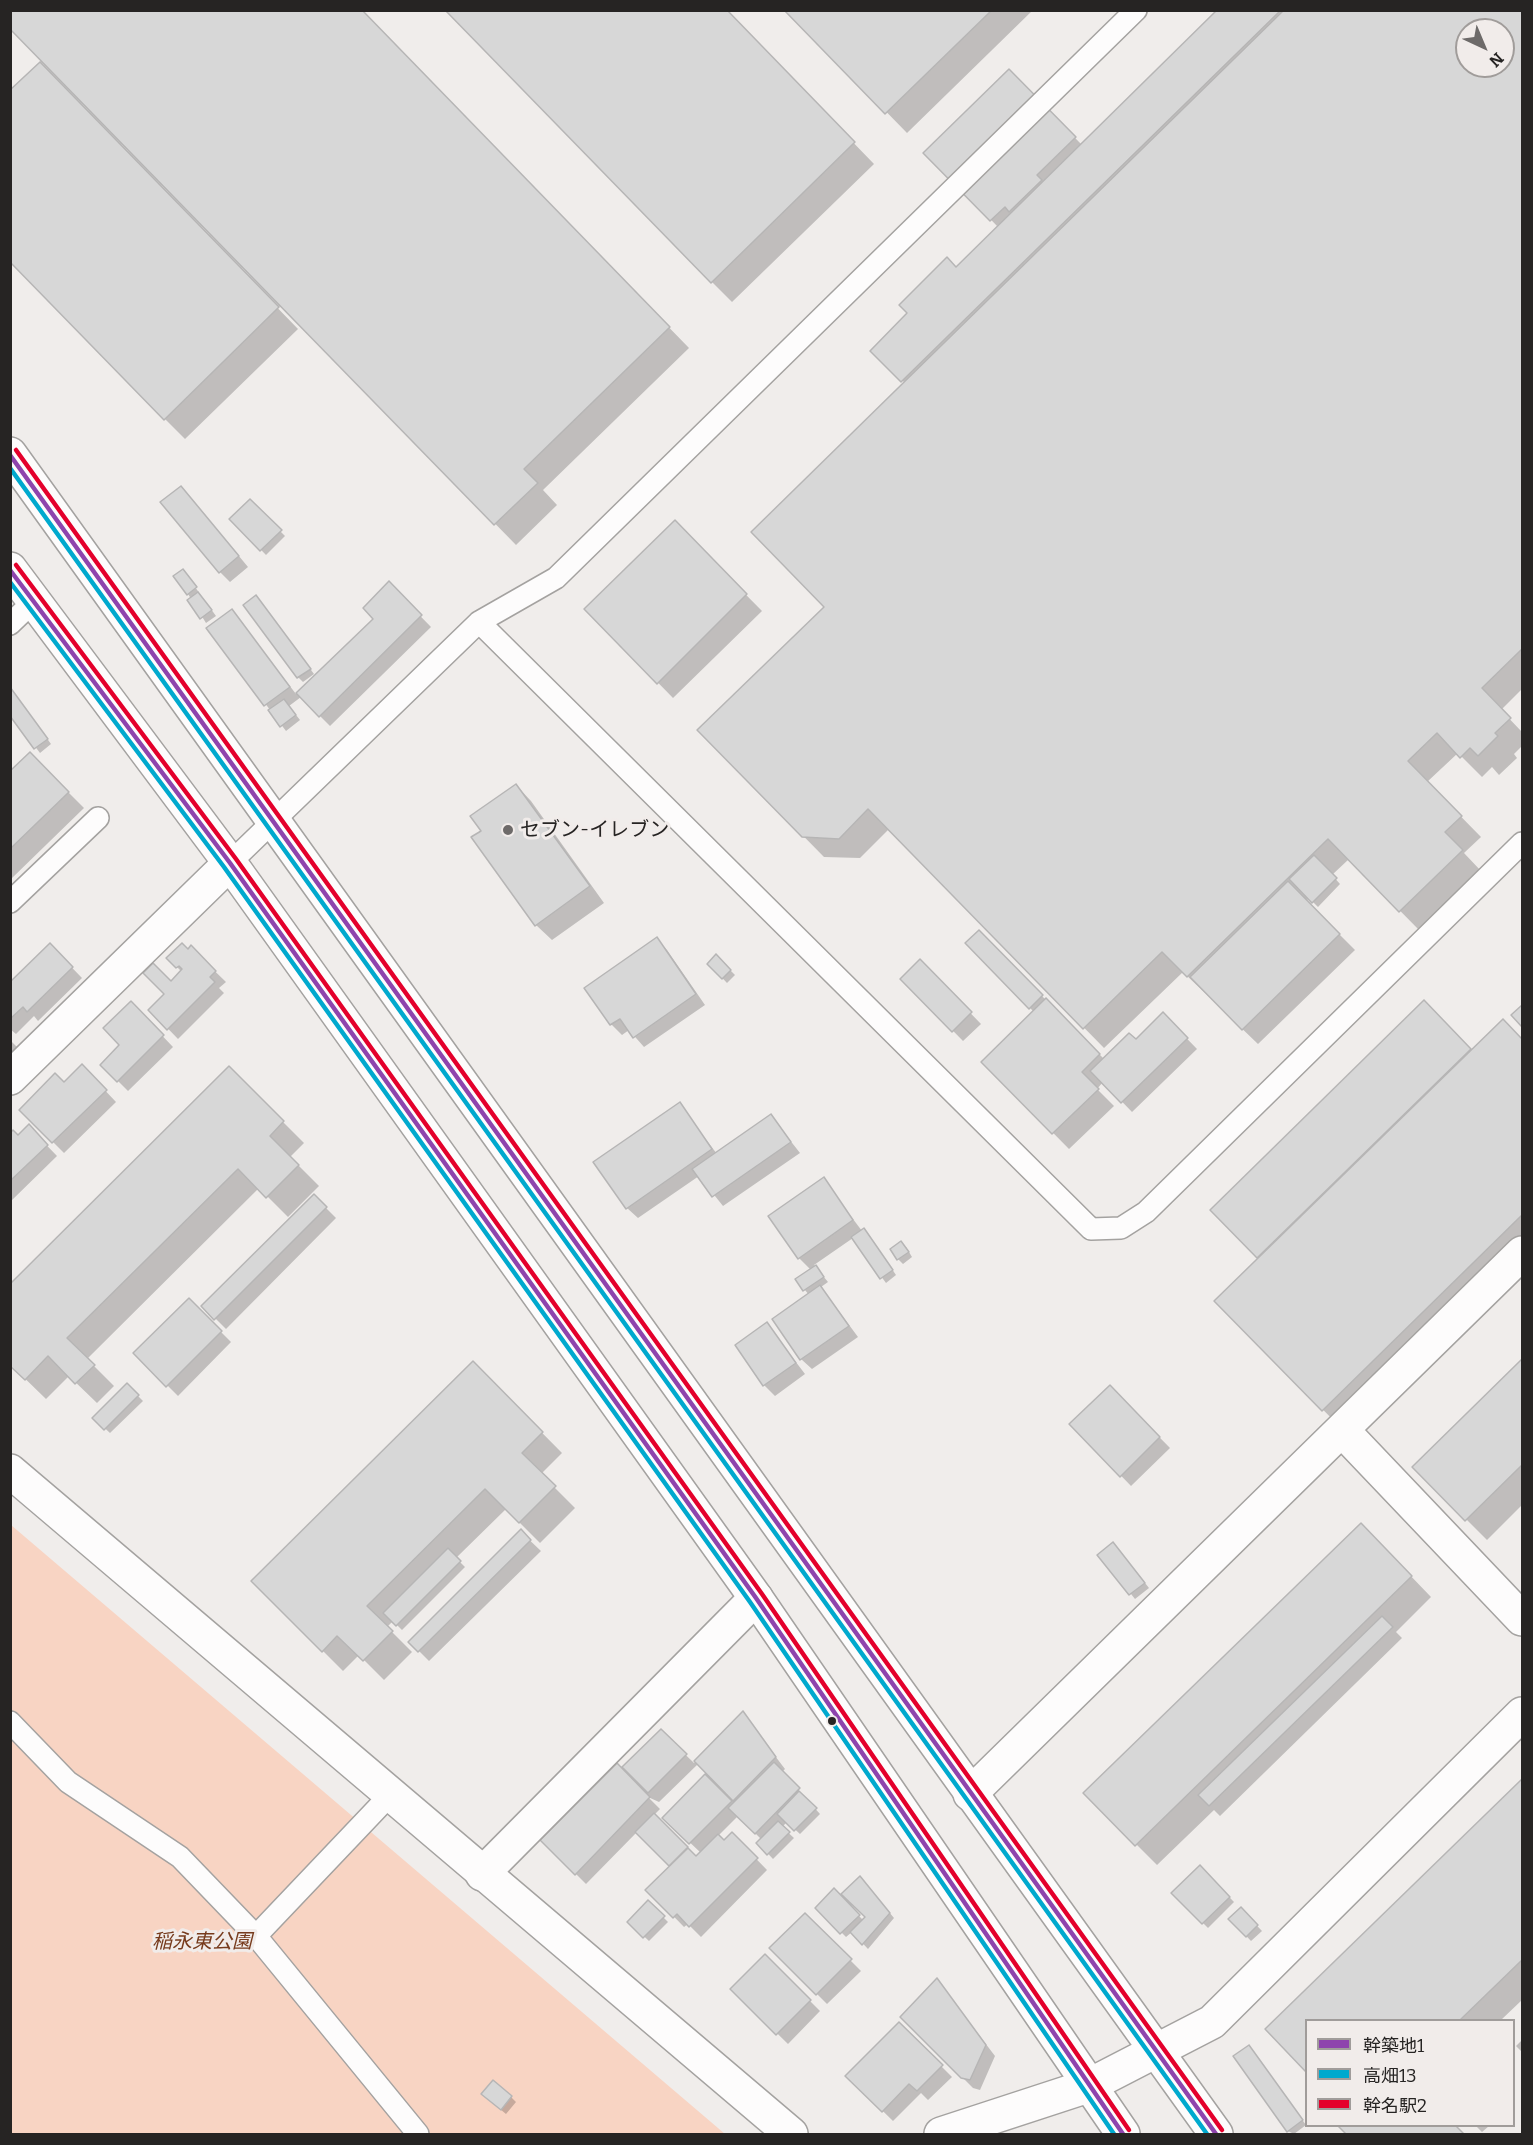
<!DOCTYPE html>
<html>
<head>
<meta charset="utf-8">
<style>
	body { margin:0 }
	#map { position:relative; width:1533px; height:2145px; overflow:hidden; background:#f0edeb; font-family:Bitter,"Noto Sans JP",serif }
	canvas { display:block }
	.frame { position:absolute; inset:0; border:12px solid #262423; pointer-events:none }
	.legend { position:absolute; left:1305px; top:2019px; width:210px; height:108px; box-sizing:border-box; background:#f1ecea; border:2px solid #a09c9a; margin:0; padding:8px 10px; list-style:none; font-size:18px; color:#262423 }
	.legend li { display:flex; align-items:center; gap:12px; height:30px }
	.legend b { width:30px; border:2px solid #a09c9a }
	.north { position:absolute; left:1455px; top:18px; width:60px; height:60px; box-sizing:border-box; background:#f1ecea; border:2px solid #a09c9a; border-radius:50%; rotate:136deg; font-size:16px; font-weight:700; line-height:24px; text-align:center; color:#262423 }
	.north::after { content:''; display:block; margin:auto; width:21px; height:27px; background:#6d6a69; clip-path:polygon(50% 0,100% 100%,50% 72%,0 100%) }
</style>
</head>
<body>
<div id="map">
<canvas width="1533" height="2145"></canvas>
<div class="frame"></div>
<ul class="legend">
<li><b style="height:8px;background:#8e44ad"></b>幹築地1</li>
<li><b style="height:8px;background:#00a9ce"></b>高畑13</li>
<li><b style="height:8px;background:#e4002b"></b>幹名駅2</li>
</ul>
<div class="north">N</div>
</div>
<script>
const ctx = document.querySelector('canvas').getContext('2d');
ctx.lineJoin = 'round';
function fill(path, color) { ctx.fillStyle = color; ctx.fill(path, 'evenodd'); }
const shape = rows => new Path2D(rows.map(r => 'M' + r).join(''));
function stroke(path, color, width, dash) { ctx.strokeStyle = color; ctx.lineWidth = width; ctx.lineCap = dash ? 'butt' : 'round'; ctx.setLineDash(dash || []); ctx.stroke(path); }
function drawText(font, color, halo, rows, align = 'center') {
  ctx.font = font + ' Bitter,"Noto Sans JP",serif'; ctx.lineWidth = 6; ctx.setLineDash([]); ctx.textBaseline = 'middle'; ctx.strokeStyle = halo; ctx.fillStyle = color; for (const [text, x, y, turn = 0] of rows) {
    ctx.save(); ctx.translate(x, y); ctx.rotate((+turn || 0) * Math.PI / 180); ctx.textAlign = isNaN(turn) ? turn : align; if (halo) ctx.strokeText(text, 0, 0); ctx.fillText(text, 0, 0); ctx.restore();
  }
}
const green = shape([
	[11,1525,725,2134,11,2134]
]);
const shadow = shape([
	[360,10,689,348,543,490,557,505,516,545,10,27],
	[725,10,874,164,732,302,712,282],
	[787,10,1033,10,907,133],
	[1220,10,1522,10,1522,689,1501,710,1522,732,1522,746,1514,754,1517,758,1499,775,1492,767,1482,777,1458,753,1427,782,1481,837,1464,853,1482,872,1420,931,1349,859,1332,875,1340,884,1318,907,1309,898,1306,901,1355,950,1258,1044,1183,972,1104,1048,889,829,860,858,824,857,699,730,826,607,905,383,872,351,998,227,926,153,1009,71,1082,145],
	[1467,30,1503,30,1503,66,1467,66],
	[60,84,298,329,185,439,165,419],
	[191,498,248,567,230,582,220,572],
	[250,501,285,536,266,555,231,519],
	[675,523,762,611,673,698,586,609],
	[187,576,216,616,206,623,188,594],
	[389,584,431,627,330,726,301,697,289,706,300,720,286,731,208,628,232,611,296,694,375,619],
	[261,602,314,674,303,682,298,677],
	[10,687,51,744,40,753,10,713],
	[30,754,84,808,10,880,10,773],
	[516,785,531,801,604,903,552,940,536,925,483,831],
	[979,932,1104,1059,1136,1041,1163,1014,1197,1049,1132,1112,1103,1082,1097,1089,1114,1106,1069,1149,983,1062,1034,1012,967,944],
	[656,939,667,950,705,1005,644,1047,629,1030,622,1035,612,1025,586,988],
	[50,945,82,978,38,1021,34,1016,16,1034,10,1029,10,984],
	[191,948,226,982,219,988,224,993,178,1039,150,1010,182,972,168,958],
	[716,956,735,975,727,983,709,964],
	[920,961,981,1024,963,1041,902,979],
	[131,1003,173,1047,128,1091,102,1065,121,1045],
	[1424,1003,1472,1052,1503,1021,1522,1041,1522,1255,1343,1430,1216,1301,1259,1258,1212,1210],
	[10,1040,23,1053,10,1064],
	[82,1066,116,1102,64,1153,21,1110,64,1084],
	[229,1068,304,1143,290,1157,319,1186,288,1217,259,1188,87,1359,114,1386,97,1403,69,1376,46,1399,10,1364],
	[679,1104,717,1154,771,1116,800,1153,723,1206,699,1176,638,1218,627,1208],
	[29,1127,57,1156,10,1202,10,1135,18,1137],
	[823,1179,862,1231,869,1235,896,1275,886,1283,853,1238,814,1265,828,1282,821,1287,858,1337,812,1369,801,1359,809,1295,797,1280,811,1270,799,1258],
	[314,1196,336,1218,226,1329,203,1306],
	[906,1247,912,1257,903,1264,898,1259],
	[189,1300,231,1342,178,1396,135,1353],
	[767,1324,805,1374,775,1396,764,1385,737,1345],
	[1522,1361,1522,1505,1487,1540,1414,1467],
	[473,1363,562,1453,541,1474,575,1508,540,1543,506,1509,456,1558,465,1567,402,1630,393,1621,387,1627,412,1652,384,1680,359,1655,343,1671,253,1581],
	[127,1385,143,1401,110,1433,94,1418],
	[1110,1387,1170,1448,1131,1486,1071,1424],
	[521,1532,541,1551,429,1661,410,1642],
	[1381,1545,1431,1597,1396,1632,1402,1638,1220,1816,1214,1810,1157,1865,1085,1793],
	[1118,1549,1149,1588,1135,1599,1100,1555],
	[743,1714,785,1769,782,1772,820,1814,800,1834,787,1822,782,1827,794,1838,773,1859,758,1843,762,1840,738,1816,718,1836,724,1842,732,1834,767,1870,701,1937,688,1924,684,1927,648,1890,671,1866,637,1832,586,1884,542,1840,622,1770,661,1731,694,1763],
	[698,1764,708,1774,664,1818,701,1853,696,1858,654,1815,660,1809,648,1797,659,1802],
	[1522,1781,1522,2000,1501,2020,1306,2020,1306,2070,1268,2030],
	[1200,1867,1234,1902,1208,1928,1173,1893],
	[865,1883,894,1918,868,1949,852,1932,846,1937,817,1908,834,1891,863,1920,867,1917],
	[648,1902,668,1922,649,1941,629,1922],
	[1241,1909,1262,1931,1251,1941,1230,1919],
	[805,1915,861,1971,827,2004,771,1948],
	[765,1956,820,2011,788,2044,732,1989],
	[937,1980,995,2056,980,2090,973,2088,902,2017],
	[899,2024,952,2077,928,2100,921,2093,893,2121,847,2076],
	[1522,2040,1522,2052,1516,2046],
	[1249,2047,1306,2125,1294,2134,1288,2131],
	[511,2097,516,2102,506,2114,488,2099],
	[1340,2126,1454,2126,1463,2134,1349,2134],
	[1476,2126,1489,2126,1482,2132]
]);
const building = shape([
	[10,10,362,10,670,327,524,469,538,483,494,525,10,29,10,10],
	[445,10,727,10,855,142,711,283,445,10],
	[784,10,992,10,885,114,784,10],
	[1217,10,1281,10,901,382,870,351,907,313,899,305,947,257,956,267,1217,10],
	[1284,10,1522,10,1522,649,1482,688,1511,718,1495,733,1498,736,1478,756,1470,748,1460,758,1437,733,1408,761,1462,816,1445,832,1463,850,1399,912,1328,839,1187,977,1162,952,1083,1029,868,809,839,839,802,837,697,730,824,607,751,532,1284,10],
	[1467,30,1503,30,1503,66,1467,66,1467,30],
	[40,62,279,307,164,420,10,262,10,90,40,62],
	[1009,69,1076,137,1037,175,1042,180,1009,212,1005,207,990,221,923,153,1009,69],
	[181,486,239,556,219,573,160,502,181,486],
	[250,499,282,530,260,551,229,519,250,499],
	[675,520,747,594,657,684,584,609,675,520],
	[183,569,197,587,187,595,173,576,183,569],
	[389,581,422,615,319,717,296,693,373,619,363,608,389,581],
	[198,592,212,610,200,619,187,600,198,592],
	[256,595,311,669,297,678,243,605,256,595],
	[232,609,290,687,264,706,206,628,232,609],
	[10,687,48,739,34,749,10,716,10,687],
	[284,699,296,715,280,727,268,710,284,699],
	[30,752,69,792,10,849,10,771,30,752],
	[516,784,590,886,535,926,471,837,481,831,470,816,516,784],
	[1314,855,1337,878,1312,903,1289,879,1314,855],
	[1288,881,1340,934,1242,1030,1190,977,1288,881],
	[979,930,1043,995,1029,1009,965,943,979,930],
	[657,937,696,994,633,1038,620,1019,610,1025,584,988,657,937],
	[50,943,73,967,27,1012,23,1007,10,1019,10,982,50,943],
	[182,943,188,949,191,945,216,971,210,977,215,982,167,1030,148,1010,164,994,143,973,153,963,171,981,182,969,179,966,176,968,166,958,182,943],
	[716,954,731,970,722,979,707,964,716,954],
	[920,959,972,1012,952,1032,900,979,920,959],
	[1046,998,1100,1054,1082,1072,1099,1089,1052,1134,981,1062,1046,998],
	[1424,1000,1471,1049,1257,1258,1210,1210,1424,1000],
	[131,1001,164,1035,117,1082,100,1065,119,1045,103,1028,131,1001],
	[1522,1005,1522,1027,1511,1015,1522,1005],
	[1163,1012,1188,1038,1121,1103,1090,1071,1129,1033,1136,1039,1163,1012],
	[1503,1019,1522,1039,1522,1215,1322,1411,1214,1301,1503,1019],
	[82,1064,107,1090,52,1143,19,1110,55,1073,64,1082,82,1064],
	[229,1066,284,1121,270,1136,299,1165,266,1198,238,1169,67,1338,95,1365,75,1384,48,1356,25,1380,10,1366,10,1284,229,1066],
	[680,1102,712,1149,626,1209,593,1162,680,1102],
	[771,1114,791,1142,712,1197,692,1169,771,1114],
	[29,1124,48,1145,10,1181,10,1133,13,1130,18,1135,29,1124],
	[824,1177,853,1220,798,1259,768,1216,824,1177],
	[314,1194,327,1207,214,1320,201,1306,314,1194],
	[864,1228,893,1270,880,1279,851,1237,864,1228],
	[901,1241,909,1252,897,1260,890,1249,901,1241],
	[816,1265,824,1277,803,1291,795,1279,816,1265],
	[820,1285,849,1326,800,1360,772,1319,820,1285],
	[189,1298,222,1331,166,1387,133,1353,189,1298],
	[767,1322,796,1363,763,1386,735,1345,767,1322],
	[1522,1359,1522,1465,1465,1521,1412,1467,1522,1359],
	[473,1361,543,1432,522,1453,556,1486,519,1523,485,1489,367,1606,393,1631,363,1661,337,1636,322,1652,251,1581,473,1361],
	[127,1383,139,1395,104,1430,92,1418,127,1383],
	[1110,1385,1160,1437,1120,1477,1069,1424,1110,1385],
	[1361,1523,1412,1576,1135,1846,1083,1793,1361,1523],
	[521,1529,531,1540,418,1652,408,1642,521,1529],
	[1113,1542,1145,1583,1129,1595,1097,1555,1113,1542],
	[448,1548,461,1561,396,1626,383,1613,448,1548],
	[1382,1616,1393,1627,1209,1806,1198,1795,1382,1616],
	[743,1711,776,1757,733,1801,694,1761,743,1711],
	[661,1729,687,1754,648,1793,622,1767,661,1729],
	[774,1762,800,1788,755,1834,728,1808,774,1762],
	[617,1763,650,1797,575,1875,540,1840,617,1763],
	[705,1774,732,1801,689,1844,662,1818,705,1774],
	[1522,1779,1522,1960,1460,2020,1306,2020,1306,2072,1265,2029,1522,1779],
	[799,1791,817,1808,794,1831,777,1814,799,1791],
	[654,1813,688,1847,669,1866,635,1832,654,1813],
	[778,1821,790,1832,767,1855,756,1843,778,1821],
	[732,1832,758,1858,689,1927,677,1914,673,1918,645,1890,688,1848,696,1856,718,1834,724,1840,732,1832],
	[1200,1865,1230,1897,1202,1924,1171,1893,1200,1865],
	[860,1876,890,1913,862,1945,850,1932,865,1917,841,1894,860,1876],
	[834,1888,860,1915,840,1934,815,1908,834,1888],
	[648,1900,665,1916,643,1938,627,1922,648,1900],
	[1241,1907,1258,1925,1246,1937,1228,1919,1241,1907],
	[805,1913,852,1959,816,1995,769,1948,805,1913],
	[765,1954,811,2000,776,2035,730,1989,765,1954],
	[937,1978,986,2045,970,2080,961,2078,900,2017,937,1978],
	[899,2022,943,2065,917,2091,909,2084,882,2112,845,2076,899,2022],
	[1249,2045,1303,2120,1287,2132,1233,2056,1249,2045],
	[493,2080,512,2096,501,2110,481,2094,493,2080],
	[1338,2126,1456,2126,1464,2134,1346,2134,1338,2126]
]);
const service = shape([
	[479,622,1091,1229,1121,1228,1146,1212,1522,843],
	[10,624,34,601],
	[230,863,479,622,556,578,1136,10],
	[10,902,98,818],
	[10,1722,68,1782,180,1857,256,1936,418,2134],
	[256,1936,390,1795]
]);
const minor = shape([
	[10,1078,230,863],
	[1342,1430,1522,1619],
	[970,1794,1522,1253],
	[482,1874,756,1598],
	[941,2134,1088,2086,1212,2022,1522,1714]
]);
const tertiary = shape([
	[10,1471,791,2134]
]);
const primary = shape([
	[10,454,1216,2134],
	[10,569,230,863,756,1598,1123,2134]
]);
const bus1 = shape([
	[10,455,1216,2134],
	[10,570,230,863,756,1598,1123,2134]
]);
const bus2 = shape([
	[10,468,1207,2134],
	[10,582,224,867,750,1602,1114,2134]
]);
const bus3 = shape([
	[16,450,1222,2130],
	[16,565,236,859,762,1594,1129,2130]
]);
const markers = [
	[508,830,6,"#6d6a69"],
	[832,1721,5,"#262423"]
];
const poiNames = [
	["セブン-イレブン",520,830]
];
const parkNames = [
	["稲永東公園",202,1942]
];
fill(green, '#f8d4c3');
fill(shadow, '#0003');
fill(building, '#d7d7d7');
stroke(building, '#b6b5b5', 1.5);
stroke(service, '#a4a2a0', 24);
stroke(minor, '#a4a2a0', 36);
stroke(tertiary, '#a4a2a0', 36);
stroke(primary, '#a4a2a0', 36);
stroke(service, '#fdfcfc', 21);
stroke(minor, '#fdfcfc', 33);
stroke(tertiary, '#fdfcfc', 33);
stroke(primary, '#fdfcfc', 33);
stroke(bus1, '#8e44ad', 4.5);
stroke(bus2, '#00a9ce', 4.5);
stroke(bus3, '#e4002b', 4.5);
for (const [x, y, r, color] of markers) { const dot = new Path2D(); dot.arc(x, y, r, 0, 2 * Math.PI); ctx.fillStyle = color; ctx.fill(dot); stroke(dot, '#f1ecea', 2); }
drawText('20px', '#262423', '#f1ecea', poiNames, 'left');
drawText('italic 20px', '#773b1d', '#f1ecea', parkNames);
</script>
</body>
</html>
